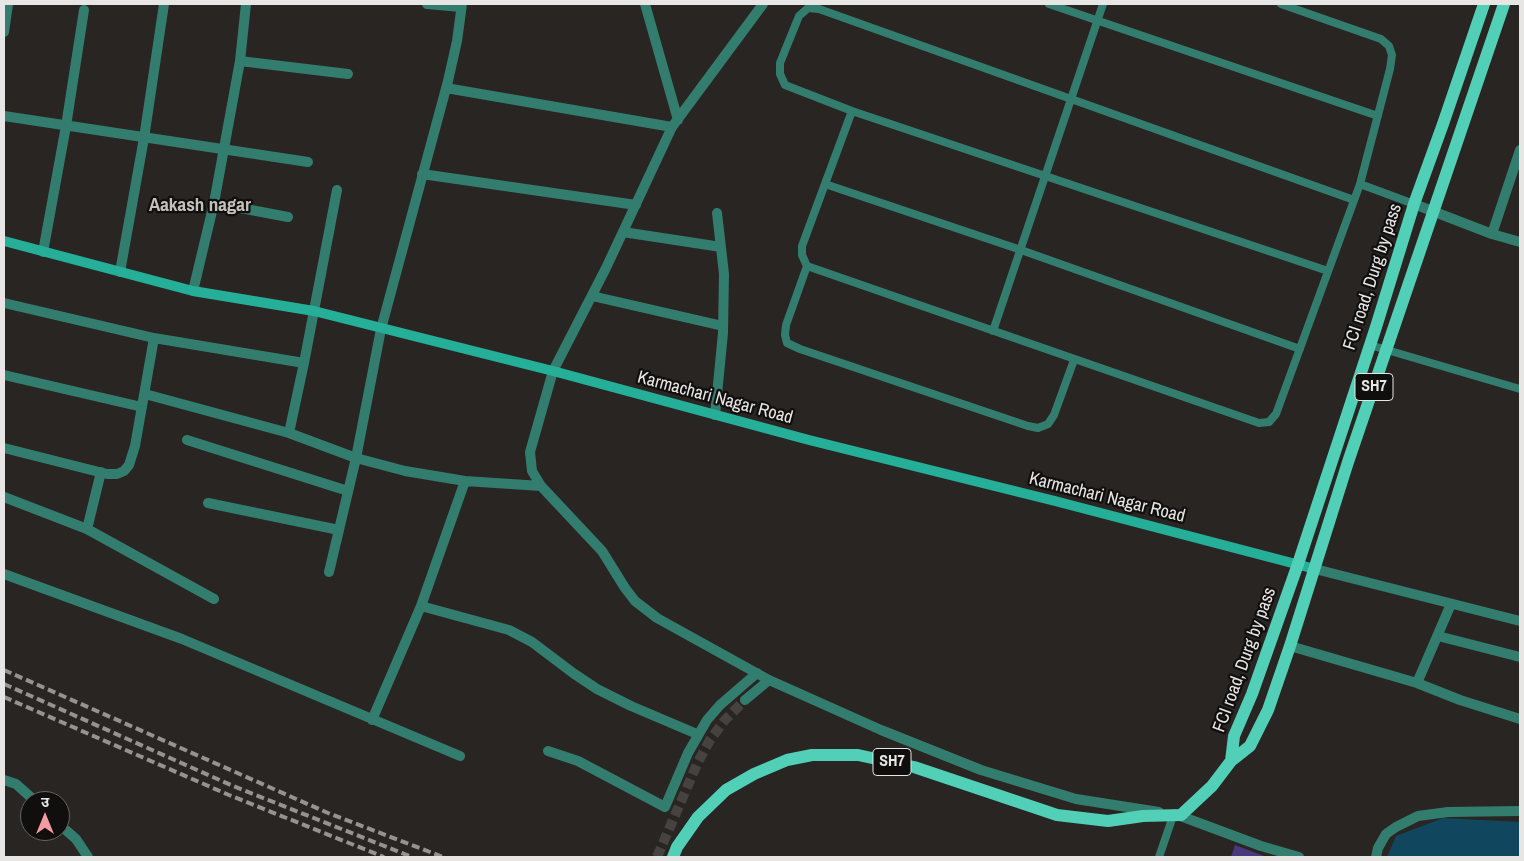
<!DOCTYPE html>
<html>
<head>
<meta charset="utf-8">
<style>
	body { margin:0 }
	#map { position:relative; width:1524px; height:861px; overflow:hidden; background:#292523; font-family:"Archivo Narrow","Noto Sans Devanagari",sans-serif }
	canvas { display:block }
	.frame { position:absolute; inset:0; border:5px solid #e8e6e4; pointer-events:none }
	.north { position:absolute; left:20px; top:791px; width:50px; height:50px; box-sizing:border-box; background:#100f0e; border:1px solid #666564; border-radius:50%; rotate:0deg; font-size:14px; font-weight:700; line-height:20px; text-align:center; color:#e8e6e4 }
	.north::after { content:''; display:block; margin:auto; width:18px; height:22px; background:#f49aa0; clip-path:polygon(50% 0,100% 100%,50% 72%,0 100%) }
</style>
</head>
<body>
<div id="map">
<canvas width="1524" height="861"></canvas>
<div class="frame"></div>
<div class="north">उ</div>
</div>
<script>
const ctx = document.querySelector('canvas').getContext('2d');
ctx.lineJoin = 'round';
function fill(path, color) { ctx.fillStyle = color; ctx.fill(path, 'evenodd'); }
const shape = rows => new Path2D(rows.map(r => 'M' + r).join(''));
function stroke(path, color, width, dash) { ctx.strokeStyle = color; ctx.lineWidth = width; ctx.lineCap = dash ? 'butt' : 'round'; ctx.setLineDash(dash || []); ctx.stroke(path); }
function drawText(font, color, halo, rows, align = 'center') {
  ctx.font = font + ' "Archivo Narrow",sans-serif'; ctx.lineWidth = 4.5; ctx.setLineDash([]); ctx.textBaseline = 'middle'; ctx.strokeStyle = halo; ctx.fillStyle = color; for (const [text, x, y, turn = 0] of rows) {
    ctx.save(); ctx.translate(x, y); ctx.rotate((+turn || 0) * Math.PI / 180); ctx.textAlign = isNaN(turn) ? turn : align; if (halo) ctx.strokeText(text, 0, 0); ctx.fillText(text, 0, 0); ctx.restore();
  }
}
const water = shape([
	[1443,818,1520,822,1520,857,1387,857,1396,836]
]);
const building = shape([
	[1235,845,1264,856,1264,857,1231,857]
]);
const streetTunnel = shape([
	[657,857,698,762,710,740,725,720,745,700]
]);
const lane = shape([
	[1049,4,1378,116],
	[852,111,802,246,802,255,807,266,1259,423,1269,422,1276,414,1360,184,1390,69,1392,55,1389,46,1381,39,1281,4],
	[825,184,1021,250,1300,349],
	[1360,184,1414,204],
	[807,266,786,325,785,335,787,343,800,349,1028,426,1038,428,1048,424,1054,415,1074,360],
	[1328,271,852,111,785,85,780,74,780,63,799,16,808,8,819,9,1354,200],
	[993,331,1103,4],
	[1370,345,1520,389],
	[1159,857,1173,816]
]);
const street = shape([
	[427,4,461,7],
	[645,4,678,120],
	[763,4,672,127,606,268,553,371,530,452,532,471,541,486,602,551,625,588,635,601,657,618,769,680,881,730,981,770,1076,799,1159,812],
	[4,32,8,4],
	[240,61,348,74],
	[446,88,672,127],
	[4,116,308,162],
	[422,174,636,205],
	[214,203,288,217],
	[1414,204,1492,234,1520,242],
	[623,232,721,247],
	[1492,234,1520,150],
	[43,252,66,126,84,10],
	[120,272,144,138,164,4],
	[193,291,214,203,240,61,246,4],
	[592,296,723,326],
	[4,303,154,338,304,363],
	[4,375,142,407],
	[145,394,289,433,356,458,405,471,465,481,541,486],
	[715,415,723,333,724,274,717,213],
	[289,433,304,363,337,190],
	[187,440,348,491],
	[4,448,107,474,117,474,124,471,129,465,135,446,154,338],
	[4,497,87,529,101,472],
	[208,503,339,530],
	[87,529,214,599],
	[1315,569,1520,621],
	[329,572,356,458,381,329,448,81,457,41,462,4],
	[4,574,182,639,460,756],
	[421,606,509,630,532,642,573,673,597,689,631,706,697,734],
	[1438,636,1520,657],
	[1290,646,1417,683,1460,700,1520,719],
	[1417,683,1451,604],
	[745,700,769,680],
	[372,720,421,606,465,481],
	[548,751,578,761,665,807,688,753,707,720,720,705,757,673],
	[4,780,16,784,35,801],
	[1175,814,1261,846,1299,857],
	[60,825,76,839,88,857],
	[1376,857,1378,848,1386,834,1396,827,1418,816,1448,812,1520,811]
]);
const secondary = shape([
	[4,241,193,291,314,311,553,371,809,440,1055,501,1315,569]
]);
const primary = shape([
	[1231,761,1234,736,1252,694,1298,564,1376,327,1414,204,1443,124,1484,4],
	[673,857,677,847,698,817,726,790,754,774,787,760,812,755,858,755,914,767,1057,815,1108,821,1143,816,1181,815,1212,786,1231,761,1250,746,1268,710,1290,646,1348,462,1504,4]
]);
const rail = shape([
	[4,670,328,813,443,857],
	[4,684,233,786,412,857],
	[4,697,229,795,384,857]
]);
const shields = [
	[1374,387,38],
	[892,762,38]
];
const shieldNames = [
	["SH7",1374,387],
	["SH7",892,762]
];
const streetNames = [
	["FCI road, Durg by pass",1373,277,-72],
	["Karmachari Nagar Road",715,398,15],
	["Karmachari Nagar Road",1107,498,14],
	["FCI road, Durg by pass",1245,660,-70]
];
const neighbourhoodNames = [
	["Aakash nagar",200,206]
];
fill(water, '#11475e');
fill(building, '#49387c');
stroke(streetTunnel, '#464240', 10, [10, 5]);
stroke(lane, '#337d6f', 8);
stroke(street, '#337d6f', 10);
stroke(secondary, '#25af98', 10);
stroke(primary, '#51cfb7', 12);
stroke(rail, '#959391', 4, [8, 4]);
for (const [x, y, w] of shields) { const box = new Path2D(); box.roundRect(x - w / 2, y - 13.5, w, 27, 4); ctx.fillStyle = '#100f0e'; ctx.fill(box); stroke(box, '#e8e6e4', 1); }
drawText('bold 16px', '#e8e6e4', null, shieldNames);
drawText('18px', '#e8e6e4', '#100f0e', streetNames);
drawText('bold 19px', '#c4c0bd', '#100f0e', neighbourhoodNames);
</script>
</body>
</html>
